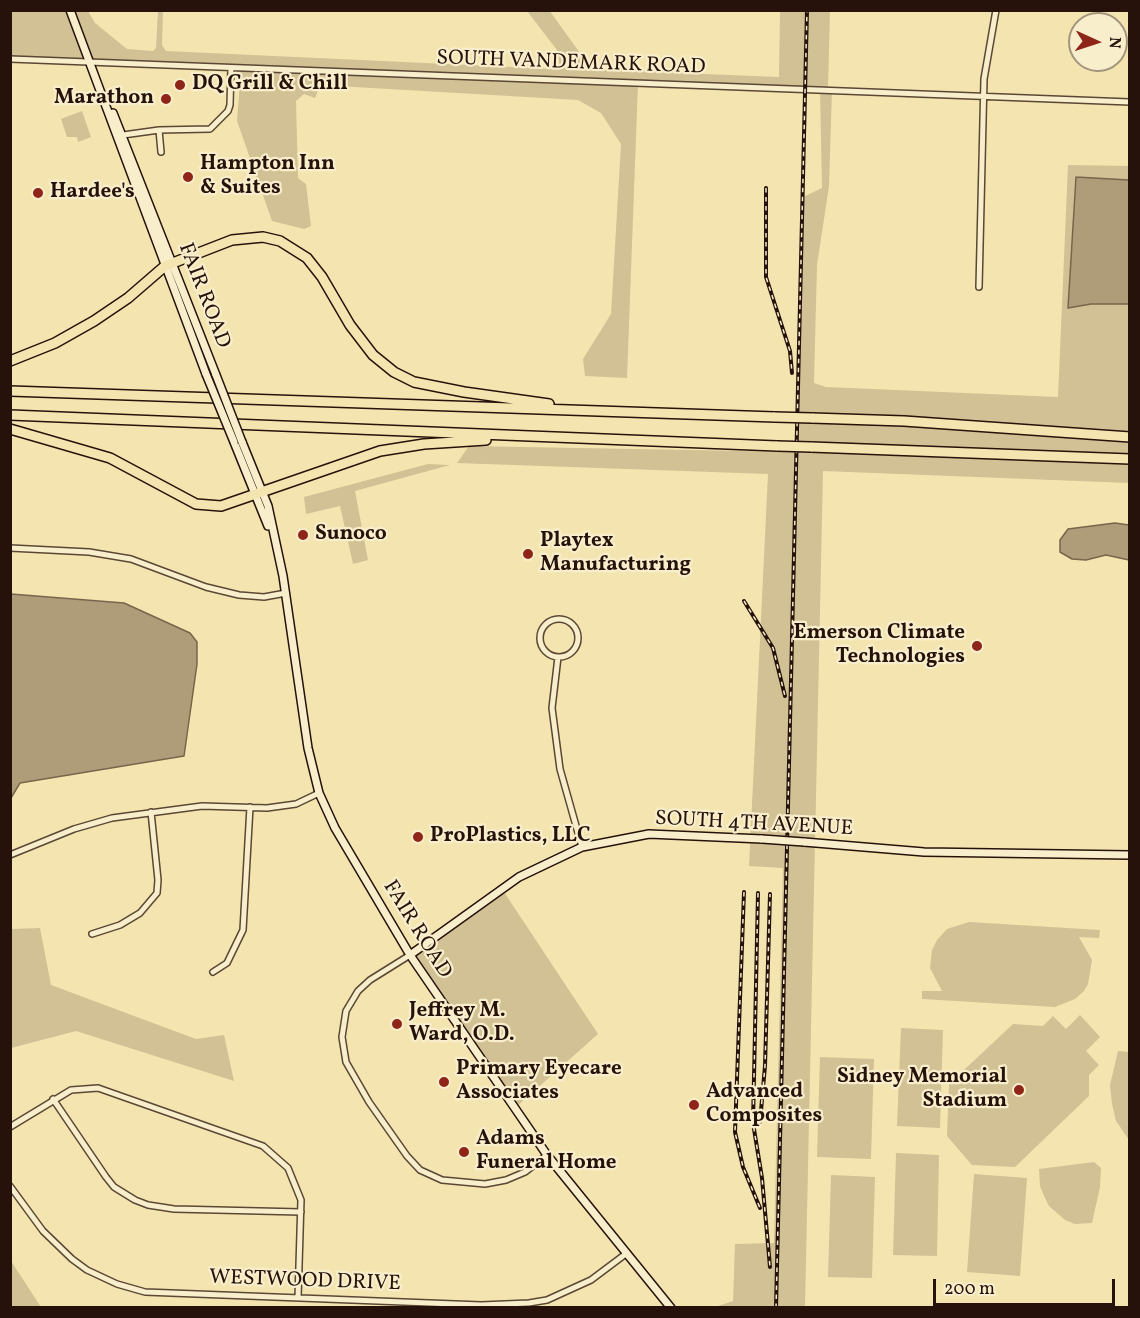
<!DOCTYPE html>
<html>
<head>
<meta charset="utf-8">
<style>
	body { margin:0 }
	#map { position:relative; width:1140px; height:1318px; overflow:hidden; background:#f4e5b0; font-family:Vollkorn,serif }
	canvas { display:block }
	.frame { position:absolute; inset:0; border:12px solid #26120a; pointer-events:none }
	.north { position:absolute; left:1068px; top:12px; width:60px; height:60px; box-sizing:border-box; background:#f8eecc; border:2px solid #a4967e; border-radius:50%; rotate:93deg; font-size:16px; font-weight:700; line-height:24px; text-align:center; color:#26120a }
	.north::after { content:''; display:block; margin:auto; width:21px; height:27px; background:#8f2418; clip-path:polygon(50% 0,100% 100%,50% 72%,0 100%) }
	.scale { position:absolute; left:933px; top:1279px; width:182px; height:27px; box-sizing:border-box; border:3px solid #26120a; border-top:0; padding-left:8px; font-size:18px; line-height:21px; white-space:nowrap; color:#26120a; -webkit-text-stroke:4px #f8eecc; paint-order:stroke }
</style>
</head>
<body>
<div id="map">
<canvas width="1140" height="1318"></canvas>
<div class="frame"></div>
<div class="north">N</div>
<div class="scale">200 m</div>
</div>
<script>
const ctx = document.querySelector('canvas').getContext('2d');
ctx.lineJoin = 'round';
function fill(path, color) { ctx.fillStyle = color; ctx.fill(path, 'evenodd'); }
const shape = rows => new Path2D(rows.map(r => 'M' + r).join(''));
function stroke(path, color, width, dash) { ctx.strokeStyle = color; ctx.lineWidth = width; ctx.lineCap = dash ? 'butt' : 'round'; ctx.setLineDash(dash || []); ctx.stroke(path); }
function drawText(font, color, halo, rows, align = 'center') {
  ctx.font = font + ' Vollkorn,serif'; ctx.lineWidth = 4.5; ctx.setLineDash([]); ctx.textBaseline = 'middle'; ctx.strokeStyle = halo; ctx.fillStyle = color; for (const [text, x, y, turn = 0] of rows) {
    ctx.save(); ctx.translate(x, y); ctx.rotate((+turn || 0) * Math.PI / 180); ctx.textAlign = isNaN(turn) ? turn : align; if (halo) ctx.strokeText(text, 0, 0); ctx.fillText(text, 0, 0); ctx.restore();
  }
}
const green = shape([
	[163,10,162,45,166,51,555,69,560,67,557,50,527,11,549,10,585,60,603,70,779,77,780,11,830,11,828,89,832,90,829,186,817,265,814,383,826,387,1058,397,1068,165,1129,166,1129,180,1076,178,1069,308,1091,304,1129,304,1129,483,823,471,805,1307,715,1307,733,1301,735,1244,774,1243,783,868,749,866,768,474,457,463,469,446,797,452,803,197,822,188,820,89,638,84,627,378,585,376,583,359,611,314,621,144,601,113,578,100,320,85,315,98,304,94,296,101,298,178,306,184,311,226,304,229,272,221,237,121,241,69,11,59,11,11,88,11,95,23,127,49,153,51,156,48,158,11],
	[82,111,91,137,78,142,77,137,67,137,61,119],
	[428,464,450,465,355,491,368,560,353,564,340,506,306,514,304,497],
	[502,889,598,1034,515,1108,410,955],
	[969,922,1100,930,1099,938,1079,937,1092,960,1088,984,1084,991,1075,999,1055,1007,922,999,922,991,942,991,930,968,932,950,937,940,947,929],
	[40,928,51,985,196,1039,224,1035,234,1081,76,1031,11,1048,11,929],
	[1080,1015,1100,1037,1086,1051,1099,1065,1089,1075,1089,1096,1015,1167,972,1165,947,1136,949,1084,1013,1024,1043,1026,1053,1016,1066,1029],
	[901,1028,943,1030,940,1128,897,1126],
	[1118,1051,1129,1052,1129,1140,1116,1121,1112,1104,1110,1085],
	[820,1057,874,1059,871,1159,817,1157],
	[896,1153,939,1155,937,1256,893,1255],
	[1094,1162,1101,1168,1100,1187,1092,1223,1075,1224,1065,1220,1049,1206,1044,1196,1040,1186,1039,1169],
	[974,1174,1027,1178,1020,1276,967,1272],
	[831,1175,875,1177,872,1278,828,1277],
	[10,1261,11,1261,41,1307,11,1307]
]);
const water = shape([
	[1076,177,1129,180,1129,304,1091,304,1068,308,1076,177],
	[1115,523,1129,525,1129,560,1106,555,1086,560,1072,559,1060,552,1060,540,1068,529,1115,523],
	[11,594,124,603,190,633,197,642,197,664,184,756,20,783,11,798,11,594]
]);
const street = shape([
	[10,59,1130,102],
	[159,130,161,152],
	[123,135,159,130,210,129,228,111,230,105,231,68],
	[979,287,984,79,996,10],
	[10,548,89,552,131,559,206,587,239,595,264,597,286,593],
	'540 638a19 19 0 1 1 38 0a19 19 0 1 1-38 0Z',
	[558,657,552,708,560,769,582,847],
	[10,855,74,829,112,818,202,806,267,808,296,804,319,793],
	[92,934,120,925,140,913,157,893,158,880,151,812],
	[410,955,370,980,358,991,346,1011,342,1037,346,1062,369,1102,407,1156,420,1170,442,1180,485,1184,506,1180,525,1172,547,1155],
	[213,972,227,963,243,930,250,807],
	[53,1099,106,1177,114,1187,135,1200,148,1205,174,1209,301,1212],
	[10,1127,71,1090,98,1088,263,1146,288,1168,301,1200,298,1298],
	[10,1186,43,1231,72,1259,87,1270,117,1284,145,1292,481,1305,529,1303,547,1300,591,1280,627,1253]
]);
const secondary = shape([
	[70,10,206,374],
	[113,113,216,375],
	[234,442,268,526],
	[242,442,268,506,283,576,308,748,319,793,335,828,410,955,547,1155,671,1308],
	[804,842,924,852,1130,855],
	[410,955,519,877,582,847,649,834,762,839]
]);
const highway = shape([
	[10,361,55,343,94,321,128,298,165,266,232,240,263,237,280,241,307,258,322,277,350,325,373,355,394,372,414,382,464,392,549,404],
	[10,391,775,417],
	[10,415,777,446],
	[812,418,904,421,1130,437],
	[10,429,110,458,196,504,221,506,380,451,424,444,486,440],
	[811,447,1130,459]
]);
const rail = shape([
	[766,188,766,277,790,351,792,373],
	[744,601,773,648,785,696],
	[744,892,735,1132,743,1167,760,1208],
	[758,893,753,1123,762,1178,770,1267],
	[760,1122,765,1066,770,894],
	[776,1308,807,10]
]);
const secondaryBridge = shape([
	[206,374,234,442],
	[216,375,242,442],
	[762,839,804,842]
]);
const highwayBridge = shape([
	[775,417,812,418],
	[777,446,811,447]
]);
const markers = [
	[180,85,6,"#8f2418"],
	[166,99,6,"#8f2418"],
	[188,177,6,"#8f2418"],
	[38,193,6,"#8f2418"],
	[303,535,6,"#8f2418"],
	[528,554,6,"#8f2418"],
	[977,646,6,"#8f2418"],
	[418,837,6,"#8f2418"],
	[397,1024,6,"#8f2418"],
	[444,1082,6,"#8f2418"],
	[1019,1090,6,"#8f2418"],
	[694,1105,6,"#8f2418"],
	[464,1152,6,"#8f2418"]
];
const streetNames = [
	["SOUTH VANDEMARK ROAD",571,64,2],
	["FAIR ROAD",203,296,69],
	["SOUTH 4TH AVENUE",754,825,3],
	["FAIR ROAD",416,930,58],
	["WESTWOOD DRIVE",305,1282,2]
];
const poiNames = [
	["DQ Grill & Chill",192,85],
	["Marathon",154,99,"right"],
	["Hampton Inn",200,165],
	["& Suites",200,189],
	["Hardee's",50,193],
	["Sunoco",315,535],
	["Playtex",540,542],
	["Manufacturing",540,566],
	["Emerson Climate",965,634,"right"],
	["Technologies",965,658,"right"],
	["ProPlastics, LLC",430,837],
	["Jeffrey M.",409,1012],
	["Ward, O.D.",409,1036],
	["Primary Eyecare",456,1070],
	["Associates",456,1094],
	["Sidney Memorial",1007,1078,"right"],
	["Stadium",1007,1102,"right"],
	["Advanced",706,1093],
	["Composites",706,1117],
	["Adams",476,1140],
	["Funeral Home",476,1164]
];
fill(green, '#d1c194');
fill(water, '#ae9d78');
stroke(water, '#78654c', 1.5);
stroke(street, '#5a4734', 8);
stroke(secondary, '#26120a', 10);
stroke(highway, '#26120a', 12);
stroke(street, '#f8eecc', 5);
stroke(secondary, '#f8eecc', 7);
stroke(highway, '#f4e5b0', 9);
stroke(rail, '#26120a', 4);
stroke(rail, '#f8eecc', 1.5, [4.5]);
stroke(secondaryBridge, '#26120a', 10, []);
stroke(highwayBridge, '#26120a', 12, []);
stroke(secondaryBridge, '#f8eecc', 7);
stroke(highwayBridge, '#f4e5b0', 9);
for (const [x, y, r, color] of markers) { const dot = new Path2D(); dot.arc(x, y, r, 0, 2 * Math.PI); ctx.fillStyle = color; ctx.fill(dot); stroke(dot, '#f8eecc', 2); }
drawText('21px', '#26120a', '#f8eecc', streetNames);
drawText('bold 21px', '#26120a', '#f8eecc', poiNames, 'left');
</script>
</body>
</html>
